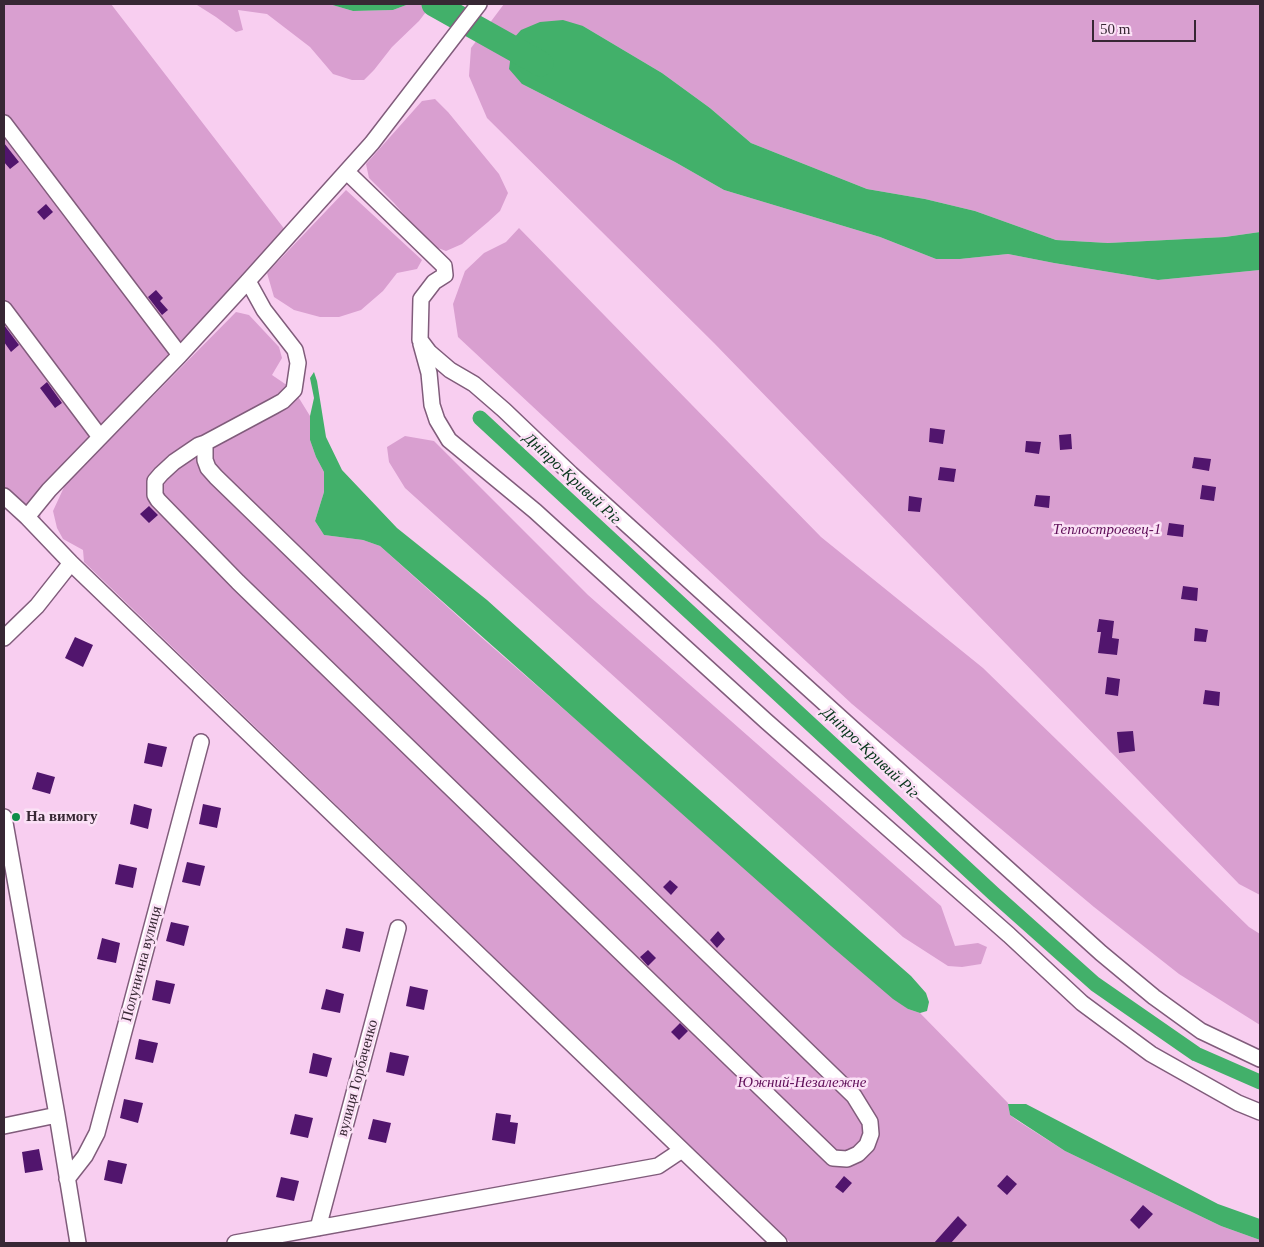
<!DOCTYPE html>
<html>
<head>
<meta charset="utf-8">
<style>
	body { margin:0 }
	#map { position:relative; width:1264px; height:1247px; overflow:hidden; background:#f8cef0; font-family:"Times New Roman",serif }
	canvas { display:block }
	.frame { position:absolute; inset:0; border:5px solid #372734; pointer-events:none }
	.scale { position:absolute; left:1092px; top:20px; width:104px; height:22px; box-sizing:border-box; border:2px solid #372734; border-top:0; padding-left:6px; font-size:15px; line-height:18px; white-space:nowrap; color:#372734; -webkit-text-stroke:4px #fbe1f6; paint-order:stroke }
</style>
</head>
<body>
<div id="map">
<canvas width="1264" height="1247"></canvas>
<div class="frame"></div>
<div class="scale">50 m</div>
</div>
<script>
const ctx = document.querySelector('canvas').getContext('2d');
ctx.lineJoin = 'round';
function fill(path, color) { ctx.fillStyle = color; ctx.fill(path, 'evenodd'); }
const shape = rows => new Path2D(rows.map(r => 'M' + r).join(''));
function stroke(path, color, width, dash) { ctx.strokeStyle = color; ctx.lineWidth = width; ctx.lineCap = dash ? 'butt' : 'round'; ctx.setLineDash(dash || []); ctx.stroke(path); }
function drawText(font, color, halo, rows, align = 'center') {
  ctx.font = font + ' "Times New Roman",serif'; ctx.lineWidth = 5; ctx.setLineDash([]); ctx.textBaseline = 'middle'; ctx.strokeStyle = halo; ctx.fillStyle = color; for (const [text, x, y, turn = 0] of rows) {
    ctx.save(); ctx.translate(x, y); ctx.rotate((+turn || 0) * Math.PI / 180); ctx.textAlign = isNaN(turn) ? turn : align; if (halo) ctx.strokeText(text, 0, 0); ctx.fillText(text, 0, 0); ctx.restore();
  }
}
const green = shape([
	[4,4,111,4,289,235,40,510,41,524,4,496],
	[190,4,329,4,353,11,393,10,409,4,432,4,419,21,392,47,374,70,364,80,352,80,333,74,310,47,267,14,238,10,243,30,236,32,216,17,197,5],
	[504,4,1260,4,1260,232,1225,237,1108,243,1056,240,975,211,925,199,867,189,751,143,710,108,662,73,583,26,522,84,675,162,724,190,880,237,936,259,960,259,1008,254,1054,263,1158,280,1260,270,1260,895,1239,884,714,343,487,118,469,76,471,48],
	[435,99,448,112,499,174,508,193,500,211,488,222,462,244,446,251,430,245,394,203,369,178,366,164,422,101],
	[346,190,422,260,417,269,397,273,383,291,361,310,339,317,320,317,294,310,274,297,267,273],
	[519,228,821,537,983,668,1249,927,1260,934,1260,1025,1179,974,1094,907,852,704,458,337,453,304,465,271,484,253,506,242],
	[236,312,249,315,279,347,282,358,272,375,294,390,310,416,310,440,316,457,324,472,324,492,315,521,324,535,363,540,380,546,481,637,908,1009,920,1013,1008,1103,1010,1115,1018,1121,1065,1151,1221,1226,1260,1240,1260,1243,791,1243,84,562,83,550,63,539,57,528,53,511,65,485],
	[405,436,434,441,588,595,941,906,955,946,978,943,987,947,981,964,962,967,948,966,903,937,405,488,389,462,387,447]
]);
const water = shape([
	[329,4,409,4,393,10,353,11],
	[563,20,583,26,662,73,710,108,751,143,867,189,925,199,975,211,1056,240,1108,243,1225,237,1260,232,1260,270,1158,280,1054,263,1008,254,960,259,936,259,880,237,724,190,675,162,522,84,509,69,513,39,521,30,540,22],
	[314,372,317,381,326,437,342,470,397,528,487,600,640,738,911,976,926,993,929,1002,927,1011,920,1013,908,1009,893,999,831,946,380,546,363,540,324,535,315,521,324,492,324,472,316,457,310,440,310,416,314,398,310,378],
	[1008,1104,1026,1104,1218,1204,1260,1219,1260,1240,1221,1226,1065,1151,1010,1115]
]);
const canal = shape([
	[480,418,994,894,1095,984,1196,1054,1260,1082]
]);
const river = shape([
	[434,4,541,64]
]);
const building = shape([
	[4,143,19,162,10,169,4,162],
	[46,204,53,212,44,220,37,212],
	[156,290,163,298,160,301,168,310,162,315,148,297],
	[4,325,19,345,11,352,4,342],
	[47,382,62,403,55,408,40,388],
	[930,428,945,430,943,444,929,442],
	[1071,434,1072,449,1060,450,1059,435],
	[1026,441,1041,442,1039,454,1025,452],
	[1194,457,1211,459,1209,471,1192,468],
	[940,467,956,469,954,482,938,480],
	[1202,485,1216,487,1214,501,1200,499],
	[1036,495,1050,496,1049,508,1034,506],
	[909,496,922,498,920,512,908,511],
	[149,506,158,515,149,523,140,514],
	[1169,523,1184,525,1183,537,1167,535],
	[1183,586,1198,588,1197,601,1181,599],
	[1099,619,1114,621,1112,638,1119,639,1117,655,1098,653,1101,632,1097,632],
	[1195,628,1208,630,1206,642,1194,641],
	[75,637,93,645,83,667,65,658],
	[1107,677,1120,679,1118,696,1105,694],
	[1205,690,1220,692,1219,706,1203,704],
	[1133,731,1135,751,1119,753,1117,732],
	[148,743,167,747,162,767,144,763],
	[37,772,55,777,50,794,32,789],
	[134,804,152,809,148,829,130,824],
	[203,804,221,808,217,828,199,824],
	[187,862,205,866,200,886,182,882],
	[119,864,137,868,133,888,115,884],
	[670,880,678,887,671,895,663,887],
	[171,922,189,926,184,946,166,941],
	[346,928,364,932,360,952,342,948],
	[718,931,725,939,717,948,710,940],
	[102,938,120,943,116,963,97,959],
	[648,950,656,958,648,966,640,957],
	[156,980,175,984,170,1004,152,1000],
	[410,986,428,990,424,1010,406,1006],
	[326,989,344,994,340,1013,321,1009],
	[680,1023,688,1031,679,1040,671,1032],
	[139,1039,158,1043,153,1063,135,1059],
	[390,1052,409,1056,404,1076,386,1072],
	[313,1053,332,1058,327,1077,309,1073],
	[124,1099,143,1103,138,1123,120,1118],
	[496,1113,511,1115,510,1122,518,1123,515,1144,492,1140],
	[295,1114,313,1118,308,1138,290,1134],
	[373,1119,391,1123,386,1143,368,1139],
	[39,1149,43,1170,25,1173,22,1152],
	[108,1160,127,1164,122,1184,104,1180],
	[1007,1175,1017,1184,1007,1195,997,1186],
	[844,1176,852,1183,843,1193,835,1187],
	[281,1177,299,1181,294,1201,276,1197],
	[1143,1205,1153,1214,1139,1229,1130,1220],
	[958,1216,967,1225,951,1243,934,1243]
]);
const minor = shape([
	[4,123,180,355],
	[347,172,444,266,445,275,434,282,421,299,420,340,429,352,450,370,474,384,504,410,571,474,1101,953,1154,997,1201,1031,1260,1059],
	[4,309,100,437],
	[421,344,429,373,432,405,437,420,449,440,535,511,766,721,1009,935,1082,1003,1151,1054,1238,1103,1260,1112],
	[205,443,205,460,208,468,216,477,854,1096,870,1122,871,1134,867,1145,858,1154,847,1159,833,1158,238,582,158,500,155,495,155,481,161,474,174,462,199,445,205,443,274,406,283,401,294,390,298,363,295,350,264,310,248,281],
	[4,496,27,517,71,563,779,1243],
	[27,517,49,490,180,355,248,281,372,143,479,4],
	[4,638,37,606,71,563],
	[4,817,57,1115,78,1243],
	[4,1126,57,1115],
	[67,1179,85,1156,97,1133,201,742],
	[318,1228,398,928],
	[235,1243,658,1166,682,1150]
]);
const markers = [
	[16,817,5,"#0e8d49"]
];
const parkNames = [
	["Теплостроевец-1",1107,530],
	["Южний-Незалежне",802,1083]
];
const poiNames = [
	["На вимогу",26,817]
];
const streetNames = [
	["Полунична вулиця",142,964,-75],
	["вулиця Горбаченко",358,1078,-75]
];
const waterNames = [
	["Дніпро-Кривий Ріг",572,479,43],
	["Дніпро-Кривий Ріг",870,753,43]
];
fill(green, '#d99fd0');
fill(water, '#42b06a');
stroke(canal, '#42b06a', 15);
stroke(river, '#42b06a', 25);
fill(building, '#51156d');
stroke(minor, '#805c7b', 18);
stroke(minor, '#fff', 15);
for (const [x, y, r, color] of markers) { const dot = new Path2D(); dot.arc(x, y, r, 0, 2 * Math.PI); ctx.fillStyle = color; ctx.fill(dot); stroke(dot, '#fbe1f6', 2); }
drawText('italic 15px', '#5e0d57', '#fbe1f6', parkNames);
drawText('bold 15px', '#372734', '#fbe1f6', poiNames, 'left');
drawText('15px', '#372734', '#fbe1f6', streetNames);
drawText('italic 16px', '#053419', '#fbe1f6', waterNames);
</script>
</body>
</html>
